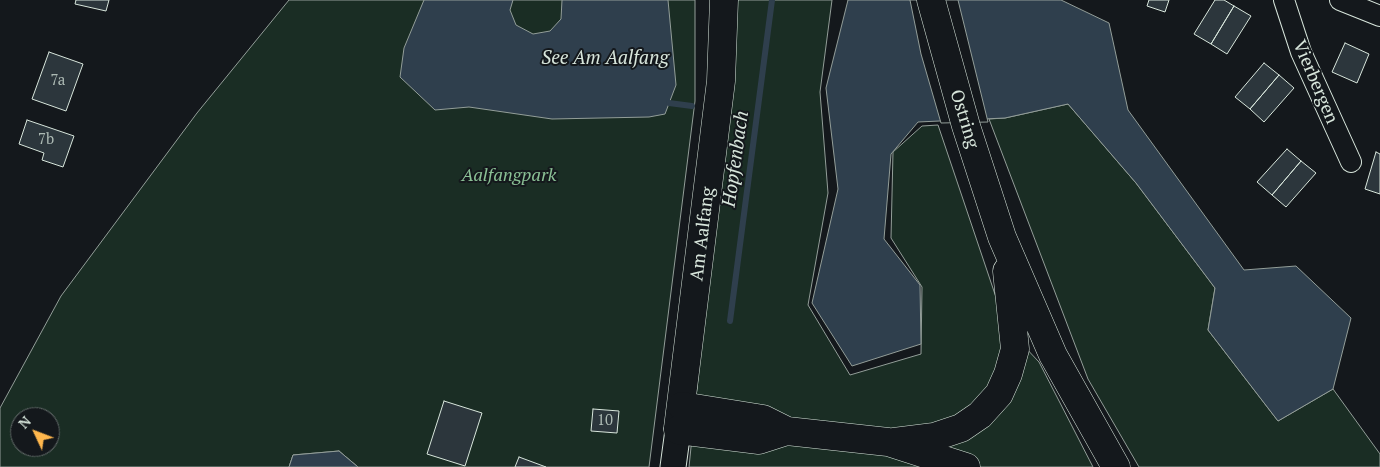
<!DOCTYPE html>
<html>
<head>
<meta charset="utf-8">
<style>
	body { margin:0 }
	#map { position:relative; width:1380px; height:467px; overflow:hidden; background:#14181c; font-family:"PT Serif",serif }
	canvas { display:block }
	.north { position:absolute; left:10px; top:407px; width:50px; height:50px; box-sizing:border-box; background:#14181c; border:1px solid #626a69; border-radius:50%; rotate:313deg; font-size:14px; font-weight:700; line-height:20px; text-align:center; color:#d8e6dc }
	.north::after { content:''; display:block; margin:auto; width:18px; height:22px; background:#ffb74d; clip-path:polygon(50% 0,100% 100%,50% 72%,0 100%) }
</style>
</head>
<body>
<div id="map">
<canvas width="1380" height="467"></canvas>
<div class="north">N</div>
</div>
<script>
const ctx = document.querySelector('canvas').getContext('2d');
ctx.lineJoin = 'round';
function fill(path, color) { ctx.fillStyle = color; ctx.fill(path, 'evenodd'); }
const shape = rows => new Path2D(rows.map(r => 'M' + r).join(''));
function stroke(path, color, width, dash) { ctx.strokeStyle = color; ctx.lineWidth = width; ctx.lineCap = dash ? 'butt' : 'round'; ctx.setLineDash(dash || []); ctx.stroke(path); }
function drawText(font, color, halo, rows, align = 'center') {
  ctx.font = font + ' "PT Serif",serif'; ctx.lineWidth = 4; ctx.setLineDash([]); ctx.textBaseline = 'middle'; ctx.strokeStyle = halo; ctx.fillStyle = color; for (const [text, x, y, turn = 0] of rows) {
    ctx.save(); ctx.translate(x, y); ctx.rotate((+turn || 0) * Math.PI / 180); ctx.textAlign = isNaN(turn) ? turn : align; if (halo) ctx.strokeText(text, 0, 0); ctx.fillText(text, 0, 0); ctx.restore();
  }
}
const green = shape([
	[289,0,695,0,695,101,649,467,358,467,339,451,293,455,289,467,0,467,0,408,61,296,197,113,289,0],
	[20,417,50,417,50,447,20,447,20,417],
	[736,0,832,0,820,92,828,193,808,305,850,375,921,354,922,287,891,238,893,152,922,126,938,125,1006,327,1039,362,1093,467,689,467,736,0],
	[1068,104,1136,183,1215,288,1208,330,1278,421,1333,389,1380,454,1380,467,1139,467,1088,379,989,119,1005,118,1068,104]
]);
const water = shape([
	[424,0,513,0,510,10,516,25,533,34,550,31,561,19,562,0,668,0,676,85,665,114,649,117,552,119,469,107,435,110,400,77,404,48,424,0],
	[848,0,1061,0,1109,23,1128,110,1244,270,1296,266,1351,318,1333,389,1278,421,1208,330,1215,288,1136,183,1068,104,1005,118,918,122,891,154,884,239,920,285,921,344,852,366,812,303,838,189,826,88,848,0],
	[339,451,358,467,289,467,293,455,339,451]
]);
const pier = shape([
	[910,0,958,0,988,122,941,123,921,54,910,0]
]);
const stream = shape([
	[669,103,692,106],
	[730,321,772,0]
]);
const building = shape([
	[76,0,109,0,106,11,75,4,76,0],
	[1149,0,1169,0,1165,12,1147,6,1149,0],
	[1215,0,1224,0,1234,6,1211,44,1194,34,1215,0],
	[1234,6,1251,16,1227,54,1211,44,1234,6],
	[1345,43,1369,54,1357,83,1332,72,1345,43],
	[49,52,83,64,66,111,32,99,49,52],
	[1264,63,1279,75,1250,109,1235,97,1264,63],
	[1279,75,1294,88,1264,122,1250,109,1279,75],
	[27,120,74,136,63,167,42,160,44,153,19,144,27,120],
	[1287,149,1301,161,1272,195,1257,182,1287,149],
	[1376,152,1380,154,1380,194,1365,189,1376,152],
	[1301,161,1316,173,1286,207,1272,195,1301,161],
	[444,401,482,413,465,466,427,454,444,401],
	[593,409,619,411,617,433,591,431,593,409],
	[519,457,546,467,515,467,519,457]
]);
const minor = shape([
	[1284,0,1301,52,1351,162],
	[1340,0,1380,16]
]);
const tertiary = shape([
	[673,467,678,430]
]);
const secondary = shape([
	[678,428,721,81,724,0]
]);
const primary = shape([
	[931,0,966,126,1002,237,1053,355,1116,467],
	[682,406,763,419,787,431,888,442,966,467],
	[678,430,759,440,787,431],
	[894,442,934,437,961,428,980,415,999,394,1008,374,1015,349,1007,271]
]);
const numberNames = [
	["7a",58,81],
	["7b",46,140],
	["10",605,421]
];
const streetNames = [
	["Vierbergen",1315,82,67],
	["Ostring",964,119,73],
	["Am Aalfang",703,234,-83]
];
const parkNames = [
	["Aalfangpark",509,176]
];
const waterNames = [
	["See Am Aalfang",605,59],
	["Hopfenbach",736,159,-82]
];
fill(green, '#1a2d24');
stroke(green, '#939e99', 1);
fill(water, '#2f3f4d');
stroke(water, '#939e99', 1);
fill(pier, '#14181c');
stroke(pier, '#939e99', 1);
stroke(stream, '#2f3f4d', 6);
fill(building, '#2c363c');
stroke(building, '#d8e6dc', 1);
stroke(minor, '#d8e6dc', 22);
stroke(tertiary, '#d8e6dc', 27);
stroke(secondary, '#d8e6dc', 29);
stroke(primary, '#d8e6dc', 29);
stroke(minor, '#14181c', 20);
stroke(tertiary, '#14181c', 25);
stroke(secondary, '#14181c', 28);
stroke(primary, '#14181c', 28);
drawText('15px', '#adbab4', null, numberNames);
drawText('18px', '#d8e6dc', '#14181c', streetNames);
drawText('italic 18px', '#8ac095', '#14181c', parkNames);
drawText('italic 19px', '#d8e6dc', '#14181c', waterNames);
</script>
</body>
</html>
